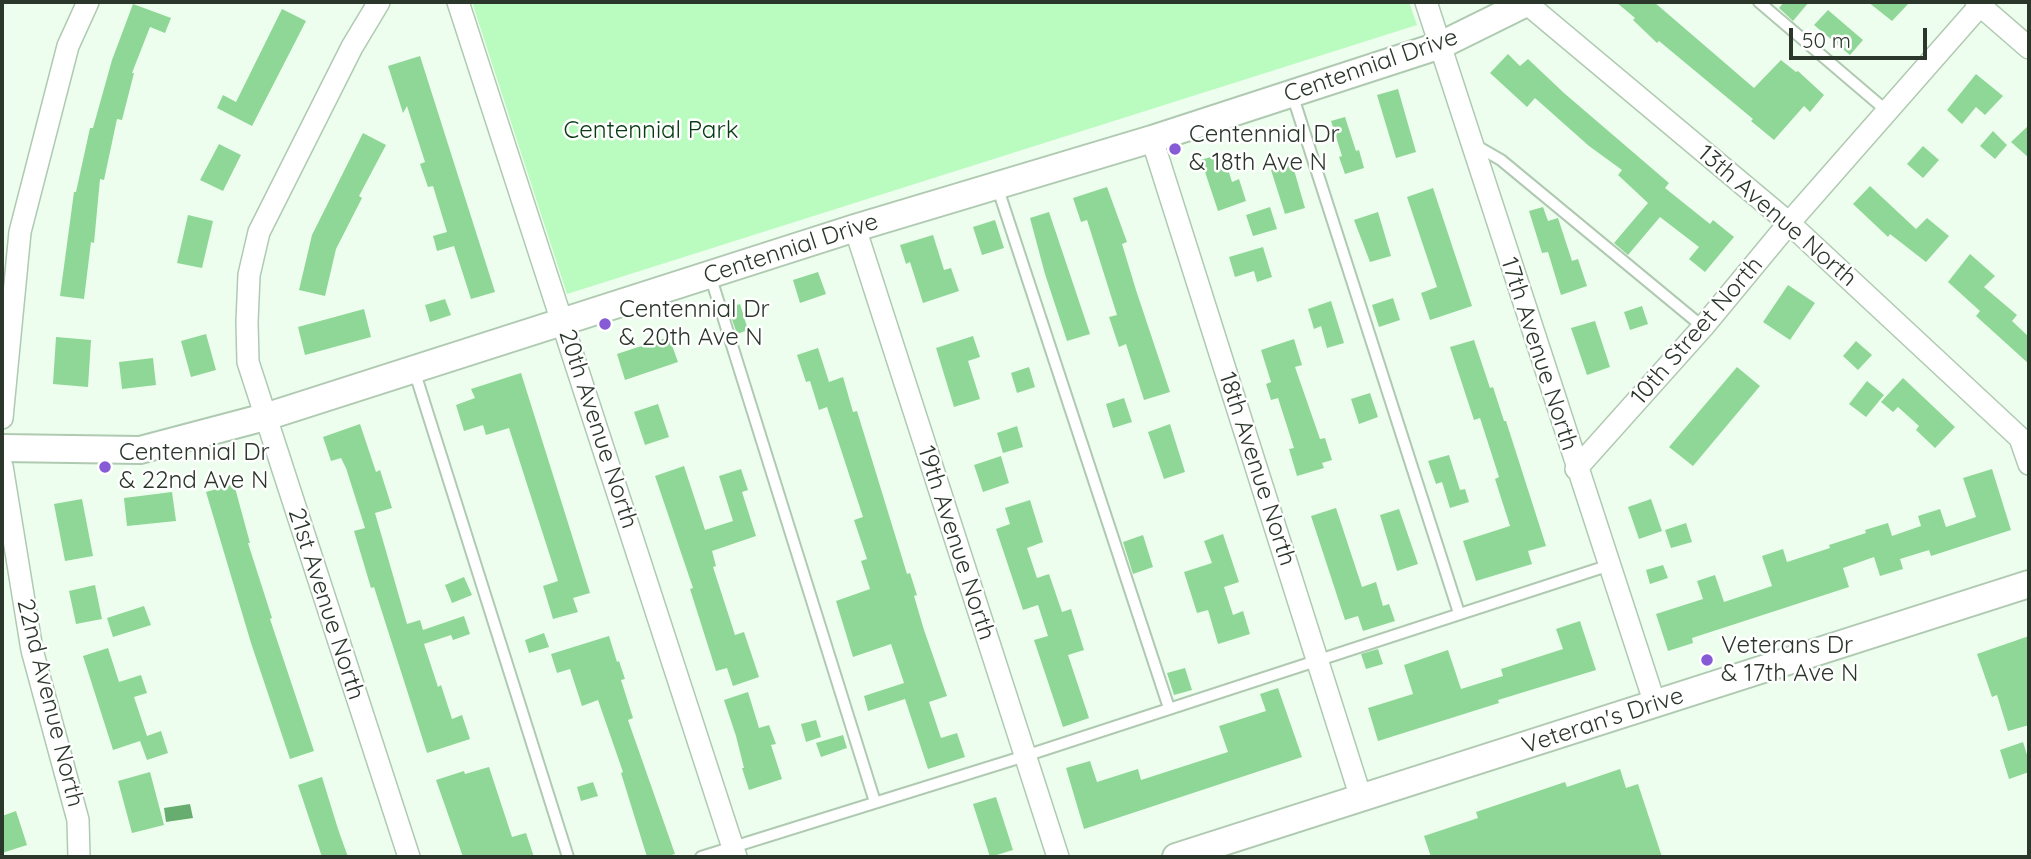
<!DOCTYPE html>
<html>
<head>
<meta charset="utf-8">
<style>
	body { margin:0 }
	#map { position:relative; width:2031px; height:859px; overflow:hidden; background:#edfeee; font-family:Quicksand,sans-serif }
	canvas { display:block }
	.frame { position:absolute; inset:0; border:4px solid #2c372c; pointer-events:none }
	.scale { position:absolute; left:1789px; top:28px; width:138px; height:32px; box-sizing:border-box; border:4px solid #2c372c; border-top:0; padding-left:9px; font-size:21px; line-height:24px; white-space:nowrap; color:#2c372c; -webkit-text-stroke:5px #fff; paint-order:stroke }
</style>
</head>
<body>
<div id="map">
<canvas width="2031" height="859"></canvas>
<div class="frame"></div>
<div class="scale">50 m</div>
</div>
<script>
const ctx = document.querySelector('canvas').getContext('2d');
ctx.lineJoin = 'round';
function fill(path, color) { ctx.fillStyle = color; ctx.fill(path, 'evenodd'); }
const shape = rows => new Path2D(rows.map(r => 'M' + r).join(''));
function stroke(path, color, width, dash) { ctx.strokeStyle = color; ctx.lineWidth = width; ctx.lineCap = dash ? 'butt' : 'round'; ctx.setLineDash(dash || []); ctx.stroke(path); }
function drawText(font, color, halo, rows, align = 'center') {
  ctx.font = font + ' Quicksand,sans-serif'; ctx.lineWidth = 5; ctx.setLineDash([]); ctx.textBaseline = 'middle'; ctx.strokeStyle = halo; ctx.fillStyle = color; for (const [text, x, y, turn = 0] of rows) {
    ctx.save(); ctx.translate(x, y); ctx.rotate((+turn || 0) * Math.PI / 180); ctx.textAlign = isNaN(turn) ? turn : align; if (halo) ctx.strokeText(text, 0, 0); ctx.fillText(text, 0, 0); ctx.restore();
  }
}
const green = shape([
	[472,2,1409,2,1417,25,567,294]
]);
const water = shape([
	[190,804,193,818,166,822,164,808]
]);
const building = shape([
	[1616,2,1654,2,1754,88,1781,60,1796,72,1798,71,1824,95,1810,112,1804,106,1774,140,1751,121,1753,119,1659,41,1657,43,1633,20,1635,18],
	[1784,2,1809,2,1793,21,1779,8],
	[1868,2,1910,2,1892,21],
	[133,4,171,18,165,33,150,27,132,73,134,73,122,120,117,119,104,180,100,179,94,243,91,242,84,299,60,296,74,192,76,192,90,128,93,128,112,60],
	[282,9,306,21,252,126,217,108,223,95,236,102],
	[1828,10,1863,40,1850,55,1814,25],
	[1508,54,1520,66,1528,59,1564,93,1669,183,1665,188,1710,224,1713,220,1734,237,1705,272,1689,259,1699,247,1660,217,1628,255,1614,243,1648,203,1618,175,1622,170,1589,146,1535,98,1527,107,1490,73],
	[420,56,495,292,471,299,454,246,437,251,433,236,447,232,433,186,428,187,420,164,425,162,407,106,403,113,388,66],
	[1976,74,2003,96,1985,115,1976,107,1962,124,1947,110],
	[1398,89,1416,152,1396,158,1377,95],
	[1345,117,1356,151,1359,150,1364,168,1345,174,1339,157,1342,156,1331,121],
	[2029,125,2029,158,2011,142],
	[1993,131,2007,145,1995,159,1980,146],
	[363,133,386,145,359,196,362,198,336,249,325,296,299,290,312,235],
	[219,144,241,155,223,191,200,180],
	[1923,146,1939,160,1923,178,1907,164],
	[1223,153,1232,182,1239,179,1246,201,1218,211,1201,160],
	[1292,163,1305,208,1285,214,1271,170],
	[1870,186,1916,229,1927,218,1949,236,1926,262,1890,234,1888,237,1853,204],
	[1107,187,1127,242,1122,244,1136,290,1170,392,1144,400,1126,344,1119,347,1109,317,1117,315,1087,220,1081,222,1073,198],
	[1433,188,1472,306,1430,320,1421,293,1437,287,1407,197],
	[1270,207,1277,229,1253,236,1246,215],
	[1543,207,1548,221,1558,218,1572,261,1578,259,1587,286,1561,295,1548,252,1542,253,1529,211],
	[1049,212,1090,334,1067,341,1045,274,1030,218],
	[1378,212,1391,256,1370,262,1354,220],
	[188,215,213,221,202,268,177,263],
	[995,220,1004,248,982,255,973,227],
	[933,235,944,270,951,268,959,291,923,303,910,262,906,264,900,245],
	[1263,247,1272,277,1257,282,1254,271,1235,277,1229,257],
	[1970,254,1995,276,1984,287,2017,315,2012,321,2029,337,2029,364,1976,316,1980,311,1948,282],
	[818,272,826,294,800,303,793,280],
	[1788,285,1815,303,1790,340,1763,322],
	[1393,298,1400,320,1379,327,1372,305],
	[445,299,451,315,430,322,425,305],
	[1331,301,1344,343,1327,348,1321,326,1314,329,1308,309],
	[740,304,748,330,737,334,728,308],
	[1642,306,1648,324,1630,330,1624,312],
	[364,309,371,337,305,355,298,327],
	[1595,321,1610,367,1587,375,1571,328],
	[206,334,216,370,191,377,181,341],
	[973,336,980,357,968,361,980,399,954,407,936,348],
	[56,337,91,340,88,387,53,384],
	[669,337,678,362,625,380,617,354],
	[1294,339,1302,365,1295,367,1320,439,1325,438,1332,460,1322,463,1324,468,1297,476,1289,449,1294,448,1278,398,1271,400,1266,384,1271,382,1261,350],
	[1474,340,1490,388,1493,387,1504,421,1506,421,1546,546,1528,551,1532,564,1476,581,1463,541,1510,526,1495,479,1499,477,1480,418,1474,420,1450,347],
	[1856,341,1872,355,1858,370,1843,356],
	[818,348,829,382,843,377,853,412,857,411,907,574,910,573,917,595,914,596,924,630,947,696,929,702,941,738,957,733,965,757,928,769,905,699,868,711,864,696,904,683,891,644,853,657,836,601,870,589,861,561,867,559,854,520,863,517,827,407,819,410,810,381,806,382,797,355],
	[153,358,156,385,122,389,119,362],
	[1029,367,1035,387,1017,393,1011,373],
	[1737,367,1760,386,1693,466,1669,447],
	[521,373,590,593,573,598,578,612,553,619,543,586,558,581,509,428,486,435,483,425,464,431,456,405,475,398,471,389],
	[1903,378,1955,427,1935,448,1916,430,1919,426,1898,407,1893,412,1881,402],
	[1867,381,1884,395,1866,417,1849,404],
	[1370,393,1378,417,1359,424,1351,399],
	[1124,398,1132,422,1113,428,1106,404],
	[658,404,669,437,645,445,634,412],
	[360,424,376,472,380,470,392,508,375,513,407,624,420,620,423,630,464,616,470,634,453,640,451,635,424,644,438,687,441,685,452,719,462,715,470,739,427,753,374,587,371,588,354,531,365,528,346,468,341,458,331,461,323,437],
	[1170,424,1185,472,1164,479,1148,432],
	[1017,426,1023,447,1003,453,997,433],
	[1449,455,1460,490,1465,489,1469,502,1450,508,1442,482,1436,484,1428,461],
	[1001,456,1009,483,983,492,974,465],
	[684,466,705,530,733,521,719,476,741,469,748,490,742,492,756,536,712,551,716,566,713,567,735,635,744,632,759,677,733,686,727,668,716,671,690,589,693,588,655,476],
	[1992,469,2011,530,1931,556,1929,550,1900,559,1903,569,1880,576,1874,557,1843,568,1849,587,1692,638,1693,643,1668,651,1656,614,1703,599,1697,581,1715,575,1724,602,1772,586,1762,556,1783,549,1787,562,1830,548,1829,545,1866,533,1865,530,1888,523,1892,536,1921,526,1918,516,1940,509,1946,527,1976,517,1963,478],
	[234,484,250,543,248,543,272,618,270,619,314,751,290,759,251,643,206,492],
	[172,492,176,521,127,526,124,498],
	[82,499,93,556,65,561,54,504],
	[1651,499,1662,531,1639,539,1628,507],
	[1030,500,1043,542,1027,548,1037,578,1049,574,1062,612,1071,609,1084,650,1068,655,1089,718,1063,727,1034,640,1048,636,1038,605,1023,610,996,529,1010,524,1005,508],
	[1336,508,1362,587,1376,582,1383,606,1389,604,1395,621,1363,631,1358,616,1345,620,1311,516],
	[1399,509,1418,564,1397,571,1380,515],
	[1686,523,1692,542,1671,548,1665,530],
	[1223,534,1239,582,1224,587,1233,615,1243,611,1250,634,1218,644,1208,610,1197,613,1184,572,1212,563,1204,541],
	[1143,535,1153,567,1133,574,1123,542],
	[1663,565,1668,578,1650,584,1646,570],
	[464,577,472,595,452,603,445,585],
	[95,585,102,619,76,624,69,591],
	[144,606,151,625,113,637,107,618],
	[1580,621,1596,670,1498,700,1499,703,1378,741,1368,708,1413,694,1404,665,1448,650,1461,689,1503,676,1501,669,1563,649,1556,629],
	[544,633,549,647,529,653,525,640],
	[609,636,617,662,619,661,625,679,621,680,633,718,628,720,675,854,664,857,647,857,621,773,623,772,598,700,582,706,570,669,557,673,551,654],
	[2029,636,2029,725,2008,731,1997,695,1992,697,1977,654],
	[108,648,119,682,141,675,147,693,134,697,147,736,161,731,168,753,147,760,140,741,113,750,83,656],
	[1378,649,1383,664,1366,669,1361,654],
	[1185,668,1192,690,1174,695,1167,673],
	[1278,688,1302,757,1084,829,1066,768,1090,761,1097,782,1138,769,1141,780,1228,752,1219,726,1266,711,1260,694],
	[748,692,759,728,769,725,776,744,771,745,782,779,749,790,742,768,744,768,736,736,724,700],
	[816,720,821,737,806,742,801,724],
	[843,735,847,748,821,757,816,743],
	[2023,742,2029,761,2029,772,2009,779,2000,750],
	[489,767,512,837,526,833,534,857,463,857,436,780,464,771,465,774],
	[1620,769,1626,788,1638,784,1662,857,1431,857,1424,836,1478,818,1476,812,1565,782,1567,787],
	[150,772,164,825,132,833,118,781],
	[322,777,338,829,348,857,322,857,298,785],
	[593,782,598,796,581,801,577,787],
	[996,797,1013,850,990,857,973,804],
	[16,811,27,845,2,853,2,816]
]);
const service = shape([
	[1759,2,1888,112],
	[1292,94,1459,613],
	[1475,145,1501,160,1703,327],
	[997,186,1169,708],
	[710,275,875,802],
	[414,370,568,857],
	[701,857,1025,756,1610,565]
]);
const minor = shape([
	[379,2,352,47,259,232,249,275,247,322,248,362,409,857],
	[458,2,736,857],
	[1426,2,1655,704],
	[1525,2,1789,223,2020,438,2029,464],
	[1976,2,2029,48],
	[1152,139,1361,798],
	[855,228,1058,857],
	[2,418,20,232,68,46,88,2],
	[2,466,32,650,78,820,79,857],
	[1576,469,1703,327,1789,223,1983,2]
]);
const tertiary = shape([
	[2,448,140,450,265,417,855,228,1152,139,1441,45,1528,2],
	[1176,857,2029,584]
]);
const markers = [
	[1175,149,7,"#875bd5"],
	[605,324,7,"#875bd5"],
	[105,467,7,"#875bd5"],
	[1707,660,7,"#875bd5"]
];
const streetNames = [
	["Centennial Drive",1371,66,-19],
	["13th Avenue North",1777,216,41],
	["Centennial Drive",791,249,-18],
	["10th Street North",1697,331,-49],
	["17th Avenue North",1539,354,72],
	["20th Avenue North",598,429,72],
	["18th Avenue North",1257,469,72],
	["19th Avenue North",956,543,72],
	["21st Avenue North",326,604,72],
	["22nd Avenue North",50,703,76],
	["Veteran's Drive",1603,721,-18]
];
const parkNames = [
	["Centennial Park",651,131]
];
const poiNames = [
	["Centennial Dr",1189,135],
	["& 18th Ave N",1189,163],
	["Centennial Dr",619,310],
	["& 20th Ave N",619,338],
	["Centennial Dr",119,453],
	["& 22nd Ave N",119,481],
	["Veterans Dr",1721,646],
	["& 17th Ave N",1721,674]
];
fill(green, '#bafbbf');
fill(water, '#67ad6f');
fill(building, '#8fd796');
stroke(service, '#afcab1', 14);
stroke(minor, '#afcab1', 24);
stroke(tertiary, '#afcab1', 30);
stroke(service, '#fff', 10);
stroke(minor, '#fff', 21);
stroke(tertiary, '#fff', 26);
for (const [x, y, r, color] of markers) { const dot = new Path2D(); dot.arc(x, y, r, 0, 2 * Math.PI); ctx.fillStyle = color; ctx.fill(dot); stroke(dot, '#fff', 2.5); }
drawText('24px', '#2c372c', '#fff', streetNames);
drawText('24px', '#073c13', '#fff', parkNames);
drawText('24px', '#2c372c', '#fff', poiNames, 'left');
</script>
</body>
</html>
